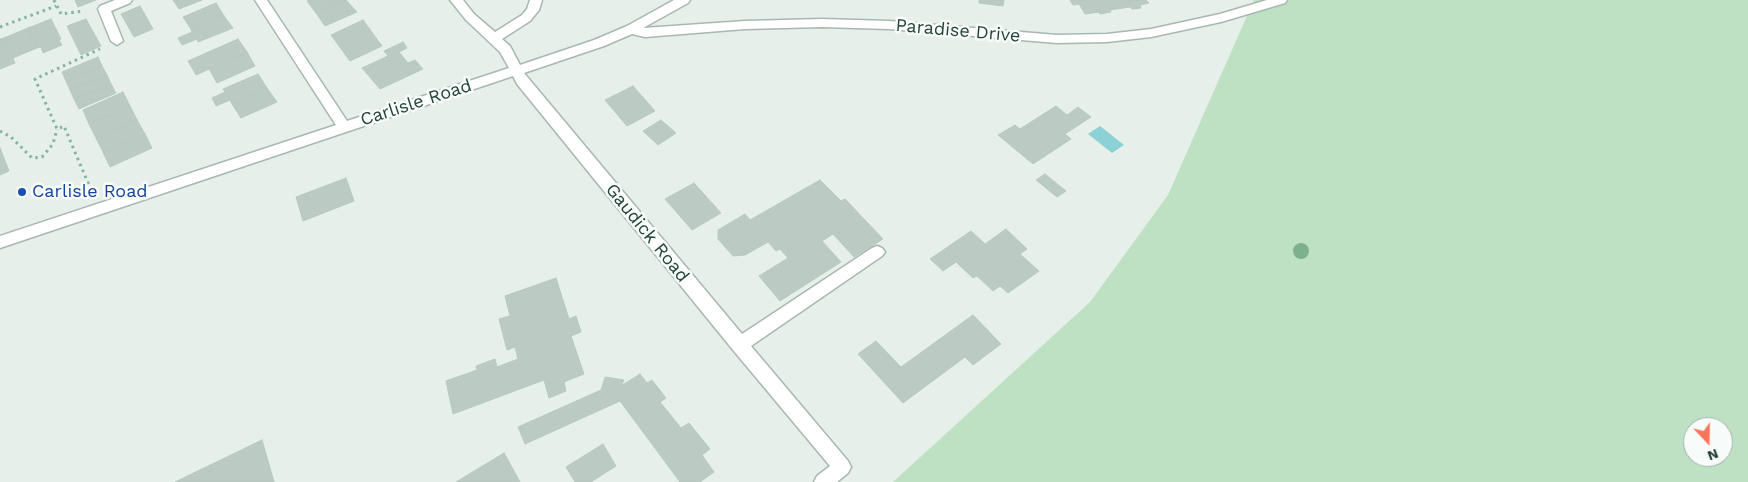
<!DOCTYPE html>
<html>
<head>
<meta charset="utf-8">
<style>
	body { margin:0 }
	#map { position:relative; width:1748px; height:482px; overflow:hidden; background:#e6efea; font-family:"Work Sans",sans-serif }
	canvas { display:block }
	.north { position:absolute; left:1683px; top:417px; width:50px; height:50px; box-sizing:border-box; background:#f7fbf9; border:1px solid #a2b1ab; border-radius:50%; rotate:159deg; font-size:14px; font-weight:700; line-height:20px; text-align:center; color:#234337 }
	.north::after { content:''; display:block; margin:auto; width:18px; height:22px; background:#f8745b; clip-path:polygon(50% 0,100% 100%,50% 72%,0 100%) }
</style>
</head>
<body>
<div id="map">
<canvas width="1748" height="482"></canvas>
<div class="north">N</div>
</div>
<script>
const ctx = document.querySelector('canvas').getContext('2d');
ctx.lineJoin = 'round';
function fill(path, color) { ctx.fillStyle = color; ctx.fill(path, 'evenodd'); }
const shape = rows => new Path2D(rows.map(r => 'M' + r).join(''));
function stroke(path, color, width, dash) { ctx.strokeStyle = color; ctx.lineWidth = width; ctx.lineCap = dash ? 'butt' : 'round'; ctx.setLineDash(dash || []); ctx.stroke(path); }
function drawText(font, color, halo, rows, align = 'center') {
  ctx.font = font + ' "Work Sans",sans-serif'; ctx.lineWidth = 5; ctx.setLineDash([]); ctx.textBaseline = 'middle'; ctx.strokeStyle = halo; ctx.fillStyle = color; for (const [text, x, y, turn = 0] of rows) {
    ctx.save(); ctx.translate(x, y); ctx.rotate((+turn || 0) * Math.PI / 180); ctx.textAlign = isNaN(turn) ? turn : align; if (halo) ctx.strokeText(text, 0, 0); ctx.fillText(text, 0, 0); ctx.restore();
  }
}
const green = shape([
	[1254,0,1748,0,1748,482,893,482,1090,302,1168,195],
	[1693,427,1723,427,1723,457,1693,457]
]);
const water = shape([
	[1100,126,1124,145,1112,153,1088,134]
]);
const building = shape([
	[75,0,96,0,78,7,75,0],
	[173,0,202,0,179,9,173,0],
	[309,0,346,0,316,13,307,1,309,0],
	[346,0,357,12,325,26,316,13,346,0],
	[979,0,1004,0,1003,6,979,3,979,0],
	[1070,0,1146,0,1149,3,1140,5,1141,8,1132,9,1130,7,1110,10,1111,12,1100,14,1099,12,1085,14,1079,4,1073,5,1070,0],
	[216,3,224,16,191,29,183,17,216,3],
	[140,6,153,29,134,37,121,14,140,6],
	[224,16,233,28,198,42,197,39,182,45,178,38,192,32,191,29,224,16],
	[51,19,61,39,59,40,62,45,43,53,41,47,37,48,28,28,51,19],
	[86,19,101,46,81,55,67,26,86,19],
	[363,20,382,46,350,61,331,35,363,20],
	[28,28,37,48,13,58,4,38,28,28],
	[4,38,15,63,0,69,0,39,4,38],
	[238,39,247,52,196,75,188,61,238,39],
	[403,42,407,48,399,52,408,63,415,60,423,69,380,89,362,68,388,56,384,51,403,42],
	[247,52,255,66,217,83,209,69,247,52],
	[98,57,102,66,66,81,62,72,98,57],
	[102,66,107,75,70,90,66,81,102,66],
	[258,74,267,88,232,104,230,100,216,106,212,98,225,92,223,89,258,74],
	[107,75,111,84,74,99,70,90,107,75],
	[111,84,116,93,79,109,74,99,111,84],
	[633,86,655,111,627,126,605,100,633,86],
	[267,88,277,102,241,118,232,104,267,88],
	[123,92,130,106,89,124,83,110,123,92],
	[130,106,137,120,96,138,89,124,130,106],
	[1056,106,1067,115,1078,107,1091,117,1065,134,1071,139,1033,164,998,135,1015,125,1020,129,1056,106],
	[137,120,145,134,103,152,96,138,137,120],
	[661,120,676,133,658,145,643,131,661,120],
	[145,134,152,148,110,167,103,152,145,134],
	[0,148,9,171,0,175,0,148],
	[1045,174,1066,191,1057,197,1036,180,1045,174],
	[346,178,354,201,303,221,296,197,346,178],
	[820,180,841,201,845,199,883,239,854,257,833,234,822,241,841,262,780,301,759,276,788,258,780,249,776,251,768,242,745,255,733,256,718,239,718,230,745,214,750,220,820,180],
	[694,183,721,213,692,230,665,199,694,183],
	[1006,229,1027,249,1020,254,1039,271,1008,293,1000,286,993,291,977,276,973,278,956,262,943,271,930,259,971,231,985,244,1006,229],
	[556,278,569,319,576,316,581,332,571,336,584,374,564,382,566,391,549,398,544,380,453,414,446,381,477,370,476,366,495,359,497,367,518,359,515,347,507,350,499,319,510,316,505,296,556,278],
	[973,315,1001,344,973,365,965,357,903,403,858,354,876,341,901,367,973,315],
	[640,374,647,383,652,380,666,398,660,402,681,428,689,423,710,449,702,455,714,472,700,482,680,482,620,401,525,444,518,427,601,390,605,377,624,380,621,386,640,374],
	[262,440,274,482,175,482,262,440],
	[603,444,616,466,591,482,575,482,566,467,603,444],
	[504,453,520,482,456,482,504,453]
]);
const path = shape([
	[54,0,61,14,84,11],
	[0,27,56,6],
	[0,131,11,137,32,158,42,157,53,144,57,129],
	[91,190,64,126,57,129,35,79,100,49]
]);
const minor = shape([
	[115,0,132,0,130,3,111,11,123,41,117,45,111,41,98,9,100,6,115,0],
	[255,0,267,0,347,121,509,68,500,52,466,20,450,0,463,0,474,14,495,32,522,15,527,9,530,0,542,0,539,10,530,21,502,39,510,46,520,65,594,40,627,26,674,0,690,0,688,3,643,28,745,21,822,19,889,21,1057,35,1107,34,1151,29,1220,14,1267,0,1287,0,1285,3,1221,22,1151,37,1107,42,1057,43,889,29,822,27,745,29,645,37,632,34,604,46,524,73,742,334,872,248,877,246,882,248,885,252,882,256,751,346,848,461,851,467,848,473,837,482,814,482,817,476,830,466,733,350,517,84,513,76,0,248,0,236,336,125,255,0]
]);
const trees = [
	[1301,251]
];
const markers = [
	[22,192,5,"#1a4fb4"]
];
const streetNames = [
	["Paradise Drive",958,31,5],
	["Carlisle Road",416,103,-18],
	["Gaudick Road",647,233,51]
];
const transitNames = [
	["Carlisle Road",32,192]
];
fill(green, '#bee1c4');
fill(water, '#8cd1d6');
fill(building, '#bbcac3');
stroke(building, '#b7c9c0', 1);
stroke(minor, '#a8b8b1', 3);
stroke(path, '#85b4a1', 3, [2.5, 4]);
fill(minor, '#fff');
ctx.fillStyle = '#7fb08e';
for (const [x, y] of trees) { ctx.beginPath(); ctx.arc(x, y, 8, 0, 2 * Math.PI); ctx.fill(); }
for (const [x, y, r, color] of markers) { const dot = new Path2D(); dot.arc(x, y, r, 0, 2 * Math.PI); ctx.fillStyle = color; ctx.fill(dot); stroke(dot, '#f7fbf9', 2); }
drawText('18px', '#234337', '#f7fbf9', streetNames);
drawText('18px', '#164399', '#f7fbf9', transitNames, 'left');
</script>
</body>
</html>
